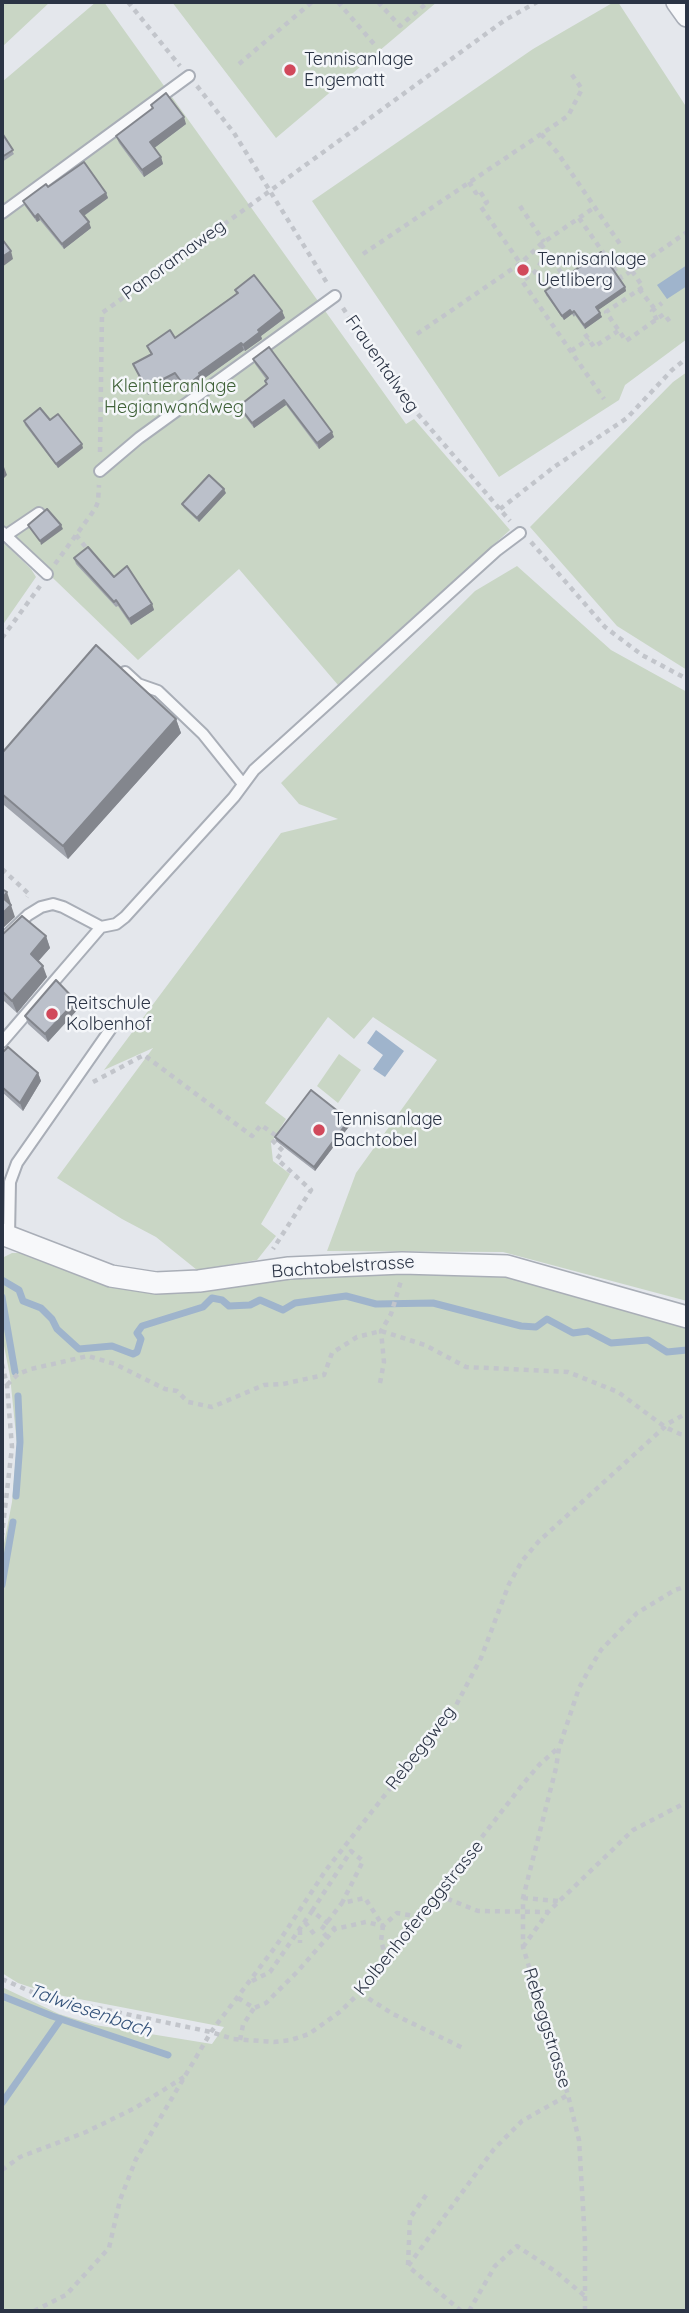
<!DOCTYPE html>
<html>
<head>
<meta charset="utf-8">
<style>
	body { margin:0 }
	#map { position:relative; width:689px; height:2313px; overflow:hidden; background:#e4e7ec; font-family:Quicksand,sans-serif }
	canvas { display:block }
	.frame { position:absolute; inset:0; border:4px solid #2b3445; pointer-events:none }
</style>
</head>
<body>
<div id="map">
<canvas width="689" height="2313"></canvas>
<div class="frame"></div>
</div>
<script>
const ctx = document.querySelector('canvas').getContext('2d');
ctx.lineJoin = 'round';
function fill(path, color) { ctx.fillStyle = color; ctx.fill(path, 'evenodd'); }
const shape = rows => new Path2D(rows.map(r => 'M' + r).join(''));
function stroke(path, color, width, dash) { ctx.strokeStyle = color; ctx.lineWidth = width; ctx.lineCap = dash ? 'butt' : 'round'; ctx.setLineDash(dash || []); ctx.stroke(path); }
function drawText(font, color, halo, rows, align = 'center') {
  ctx.font = font + ' Quicksand,sans-serif'; ctx.lineWidth = 5; ctx.setLineDash([]); ctx.textBaseline = 'middle'; ctx.strokeStyle = halo; ctx.fillStyle = color; for (const [text, x, y, turn = 0] of rows) {
    ctx.save(); ctx.translate(x, y); ctx.rotate((+turn || 0) * Math.PI / 180); ctx.textAlign = isNaN(turn) ? turn : align; if (halo) ctx.strokeText(text, 0, 0); ctx.fillText(text, 0, 0); ctx.restore();
  }
}
const green = shape([
	[2,2,50,2,2,47],
	[96,2,104,2,406,424,414,419,510,530,338,685,239,569,138,660,2,529,2,82],
	[172,2,437,2,276,138],
	[614,2,618,2,687,108,687,339,625,385,619,400,499,477,312,201,533,49],
	[687,372,687,670,617,626,530,527,673,382],
	[2,541,31,569,36,577,2,626],
	[517,566,611,650,687,692,687,1301,503,1252,327,1251,356,1173,437,1060,373,1017,354,1039,328,1017,265,1103,286,1119,271,1143,273,1161,290,1174,261,1224,276,1236,257,1260,197,1270,156,1237,122,1219,57,1178,153,1048,104,1070,281,833,338,819,299,804,281,783,475,591],
	[339,1054,361,1070,338,1103,317,1086],
	[12,1253,23,1253,105,1285,423,1270,505,1275,687,1327,687,2311,2,2311,2,1987,59,2014,95,2025,212,2044,224,2027,48,1993,18,1983,2,1973,2,1554,12,1502,17,1445,10,1376,4,1346,2,1344,2,1258]
]);
const water = shape([
	[687,265,687,286,667,299,657,285],
	[376,1030,404,1051,385,1077,373,1069,383,1055,367,1043]
]);
const stream = shape([
	[2,1280,19,1290,23,1301,41,1308,52,1319,57,1329,79,1349,112,1346,133,1354,137,1352,141,1339,137,1333,142,1326,203,1307,212,1298,222,1300,229,1306,250,1305,260,1300,283,1310,295,1303,346,1296,376,1304,433,1303,521,1326,536,1327,547,1319,573,1333,588,1331,611,1343,648,1340,667,1352,687,1350],
	[2,1297,15,1372],
	[16,1496,20,1442,18,1396],
	[2,1585,13,1522],
	[2,1996,52,2016,168,2055],
	[2,2103,61,2019]
]);
const path = shape([
	[128,2,180,66],
	[338,2,374,44],
	[378,2,400,26,428,2],
	[239,64,312,2],
	[197,86,234,133,327,283],
	[541,134,557,152,620,244],
	[469,182,476,193,479,190,487,202,481,207,520,263],
	[520,206,544,242],
	[579,218,621,278,687,232],
	[541,244,565,278],
	[547,253,535,272,522,281,604,399],
	[363,254,568,116,582,89,570,72],
	[610,261,642,264],
	[632,271,643,287,606,312,626,341,664,314,670,322],
	[639,289,654,308],
	[343,308,393,385,510,521],
	[657,320,652,311,662,303],
	[417,334,521,263,541,244,595,207],
	[585,334,594,347,618,331],
	[571,351,589,339],
	[100,452,102,313,505,20,537,2],
	[500,509,554,467,627,418,672,370,687,358],
	[76,535,88,550],
	[531,542,605,627,642,655,687,679],
	[55,564,95,509,98,502,99,485],
	[2,638,40,586],
	[2,869,29,894,27,897],
	[93,1082,144,1055,252,1136,261,1125,275,1135,272,1140,283,1151,277,1159,311,1190,273,1249],
	[2,1364,7,1385,12,1447,2,1535],
	[380,1383,384,1362,381,1331,391,1314,401,1281],
	[7,1385,18,1374,31,1369,88,1356,115,1364,165,1389,177,1391,188,1402,212,1407,264,1385,283,1384,324,1375,332,1353,357,1337,381,1331,425,1345,466,1367,568,1372,618,1392,665,1427,680,1434,687,1435],
	[438,1895,478,1911,547,1912],
	[523,1898,558,1901],
	[312,1911,351,1851,363,1861,342,1903,365,1898,383,1926,381,1941,387,1960],
	[305,1922,314,1934],
	[300,1930,300,1943],
	[327,1937,321,1930,342,1903],
	[523,1947,548,1912,633,1830,687,1802],
	[2,1979,41,1996,211,2032,233,2039,274,2042,291,2040,309,2034,341,2011,367,1985,523,1784,539,1765,558,1748],
	[252,1981,270,1972,312,1911,335,1929,366,1922,383,1926,397,1913,420,1917],
	[360,1993,393,2014,463,2048],
	[238,1998,254,2008,266,2003,298,1971,335,1929],
	[240,2040,243,2025,254,2008],
	[2,2170,20,2157,86,2132,135,2108,184,2077],
	[408,2265,410,2218,429,2191],
	[34,2311,66,2295,109,2248,120,2200,136,2159,211,2032,276,1946,326,1870,392,1786,418,1758,453,1711,481,1658,509,1584,522,1561,539,1541,669,1423,687,1413],
	[461,2311,408,2266,494,2149,522,2121,568,2095],
	[469,2311,495,2266,517,2246,555,2271,586,2297],
	[585,2311,585,2241,579,2140,568,2095,523,1947,523,1898,556,1768,559,1748,579,1688,590,1668,601,1650,637,1613,675,1590,687,1586]
]);
const lane = shape([
	[2,213,189,76],
	[100,471,139,438,335,296],
	[2,532,47,574],
	[5,536,39,513],
	[125,672,138,684,158,691,203,734,243,784],
	[101,927,116,924,125,917,234,797,254,770,496,551,520,533],
	[2,940,28,915,41,907,53,904,63,907,101,927,2,1042],
	[9,1236,10,1182,17,1163,112,1027]
]);
const street = shape([
	[677,2,687,16],
	[2,1234,111,1276,156,1283,199,1281,289,1268,402,1263,507,1266,687,1317]
]);
const wall = shape([
	[151,105,186,124,154,148,161,157,163,164,144,177,119,143,116,136,152,109],
	[2,133,14,154,2,162],
	[48,187,106,193,108,198,84,216,91,228,64,249,40,220,37,222,25,206,23,201],
	[625,287,626,291,598,310,602,317,585,329,575,315,574,317,572,314,564,320,546,295,545,291],
	[235,290,282,311,285,318,261,336,262,339,245,351,244,350,202,380,203,382,187,393,177,380,148,395,133,364,151,355,147,346,175,338,236,294],
	[253,359,334,437,319,449,286,405,254,428,241,411,239,406,266,384,265,381,266,379,255,364],
	[50,420,83,448,58,468,25,425,24,421],
	[226,493,199,522,184,508,182,504],
	[74,558,114,577,152,604,154,610,131,625,118,606,116,607,76,564],
	[176,719,181,733,68,859,4,805,2,814,2,753],
	[2,935,46,936,50,948,38,961,47,977,17,1013,4,1001,2,1003],
	[79,1008,48,1042,28,1024,25,1016],
	[2,1053,38,1073,41,1081,23,1111,2,1092],
	[349,1120,351,1124,315,1171,276,1141,275,1137]
]);
const shadedWall = shape([
	[184,117,186,124,153,149,150,142],
	[161,157,163,164,144,177,142,170],
	[106,193,108,198,82,217,80,211],
	[38,214,40,220,37,222,35,217],
	[89,222,91,228,64,249,62,244],
	[11,251,13,259,2,267,2,257],
	[625,287,626,291,597,311,596,307],
	[570,310,572,314,564,320,562,316],
	[282,311,285,318,261,336,262,339,245,351,243,345,258,330],
	[600,313,602,317,585,329,584,325],
	[241,343,244,350,202,380,203,382,187,393,185,387,199,373],
	[284,400,286,405,254,428,252,423],
	[332,432,334,437,319,449,317,443],
	[82,444,83,448,58,468,56,464],
	[4,467,7,475,2,480,2,469],
	[224,489,226,493,199,522,197,518],
	[61,525,63,529,41,545,40,541],
	[152,604,154,610,131,625,129,619],
	[176,719,181,733,68,859,63,846],
	[2,798,4,805,2,814],
	[7,892,11,904,8,908,11,905,15,917,2,929,3,898],
	[46,936,50,948,35,965,31,954],
	[43,966,47,977,17,1013,12,1001],
	[76,1001,79,1008,48,1042,45,1034],
	[38,1073,41,1081,23,1111,20,1103],
	[349,1120,351,1124,315,1171,314,1167]
]);
const building = shape([
	[166,93,184,117,150,142,161,157,142,170,116,136,153,108,151,105,166,93],
	[2,133,13,150,2,157,2,133],
	[84,162,106,193,80,211,89,222,62,244,38,214,35,217,23,201,46,184,48,187,84,162],
	[2,239,11,251,2,257,2,239],
	[601,252,625,287,596,307,600,313,584,325,574,311,572,313,570,310,562,316,545,291,601,252],
	[254,275,282,311,258,330,260,332,243,345,241,343,199,373,200,375,185,387,175,373,146,388,133,364,152,354,147,346,170,330,175,338,238,293,235,290,254,275],
	[269,347,332,432,317,443,284,400,252,423,239,406,267,384,265,381,268,378,253,359,269,347],
	[40,408,50,420,58,414,82,444,56,464,24,421,40,408],
	[209,475,224,489,197,518,182,504,209,475],
	[47,509,61,525,40,541,28,525,47,509],
	[88,547,114,577,127,566,152,604,129,619,116,600,114,602,74,558,88,547],
	[96,645,176,719,63,846,2,794,2,753,96,645],
	[2,889,7,892,3,898,11,905,2,914,2,889],
	[22,916,46,936,31,954,43,966,12,1001,2,991,2,935,22,916],
	[56,980,76,1001,45,1034,25,1016,56,980],
	[8,1047,38,1073,20,1103,2,1087,2,1053,8,1047],
	[311,1090,349,1120,314,1167,275,1137,311,1090]
]);
const markers = [
	[290,70,7,"#d1495b"],
	[523,270,7,"#d1495b"],
	[52,1014,7,"#d1495b"],
	[319,1130,7,"#d1495b"]
];
const poiNames = [
	["Tennisanlage",304,60],
	["Engematt",304,81],
	["Tennisanlage",537,260],
	["Uetliberg",537,281],
	["Reitschule",66,1004],
	["Kolbenhof",66,1025],
	["Tennisanlage",333,1120],
	["Bachtobel",333,1141]
];
const streetNames = [
	["Panoramaweg",174,260,-36],
	["Frauentalweg",382,364,55],
	["Bachtobelstrasse",343,1267,-4],
	["Rebeggweg",421,1748,-52],
	["Kolbenhofereggstrasse",419,1918,-51],
	["Rebeggstrasse",547,2028,73]
];
const parkNames = [
	["Kleintieranlage",174,387],
	["Hegianwandweg",174,408]
];
const waterNames = [
	["Talwiesenbach",90,2011,19]
];
fill(green, '#c9d6c5');
fill(water, '#9fb4cc');
stroke(stream, '#9fb4cc', 7);
stroke(lane, '#a9aeb7', 14);
stroke(street, '#a9aeb7', 24);
stroke(path, '#c2c5cb', 4.5, [5, 5]);
stroke(lane, '#f7f8fa', 10);
stroke(street, '#f7f8fa', 21);
fill(wall, '#a1a5ae');
fill(shadedWall, '#83868d');
fill(building, '#bbc0ca');
stroke(building, '#83868d', 2);
for (const [x, y, r, color] of markers) { const dot = new Path2D(); dot.arc(x, y, r, 0, 2 * Math.PI); ctx.fillStyle = color; ctx.fill(dot); stroke(dot, '#f4f6f9', 2.5); }
drawText('18px', '#2b3445', '#f4f6f9', poiNames, 'left');
drawText('18px', '#2b3445', '#f4f6f9', streetNames);
drawText('18px', '#3f6138', '#f4f6f9', parkNames);
drawText('italic 19px', '#34527a', '#f4f6f9', waterNames);
</script>
</body>
</html>
